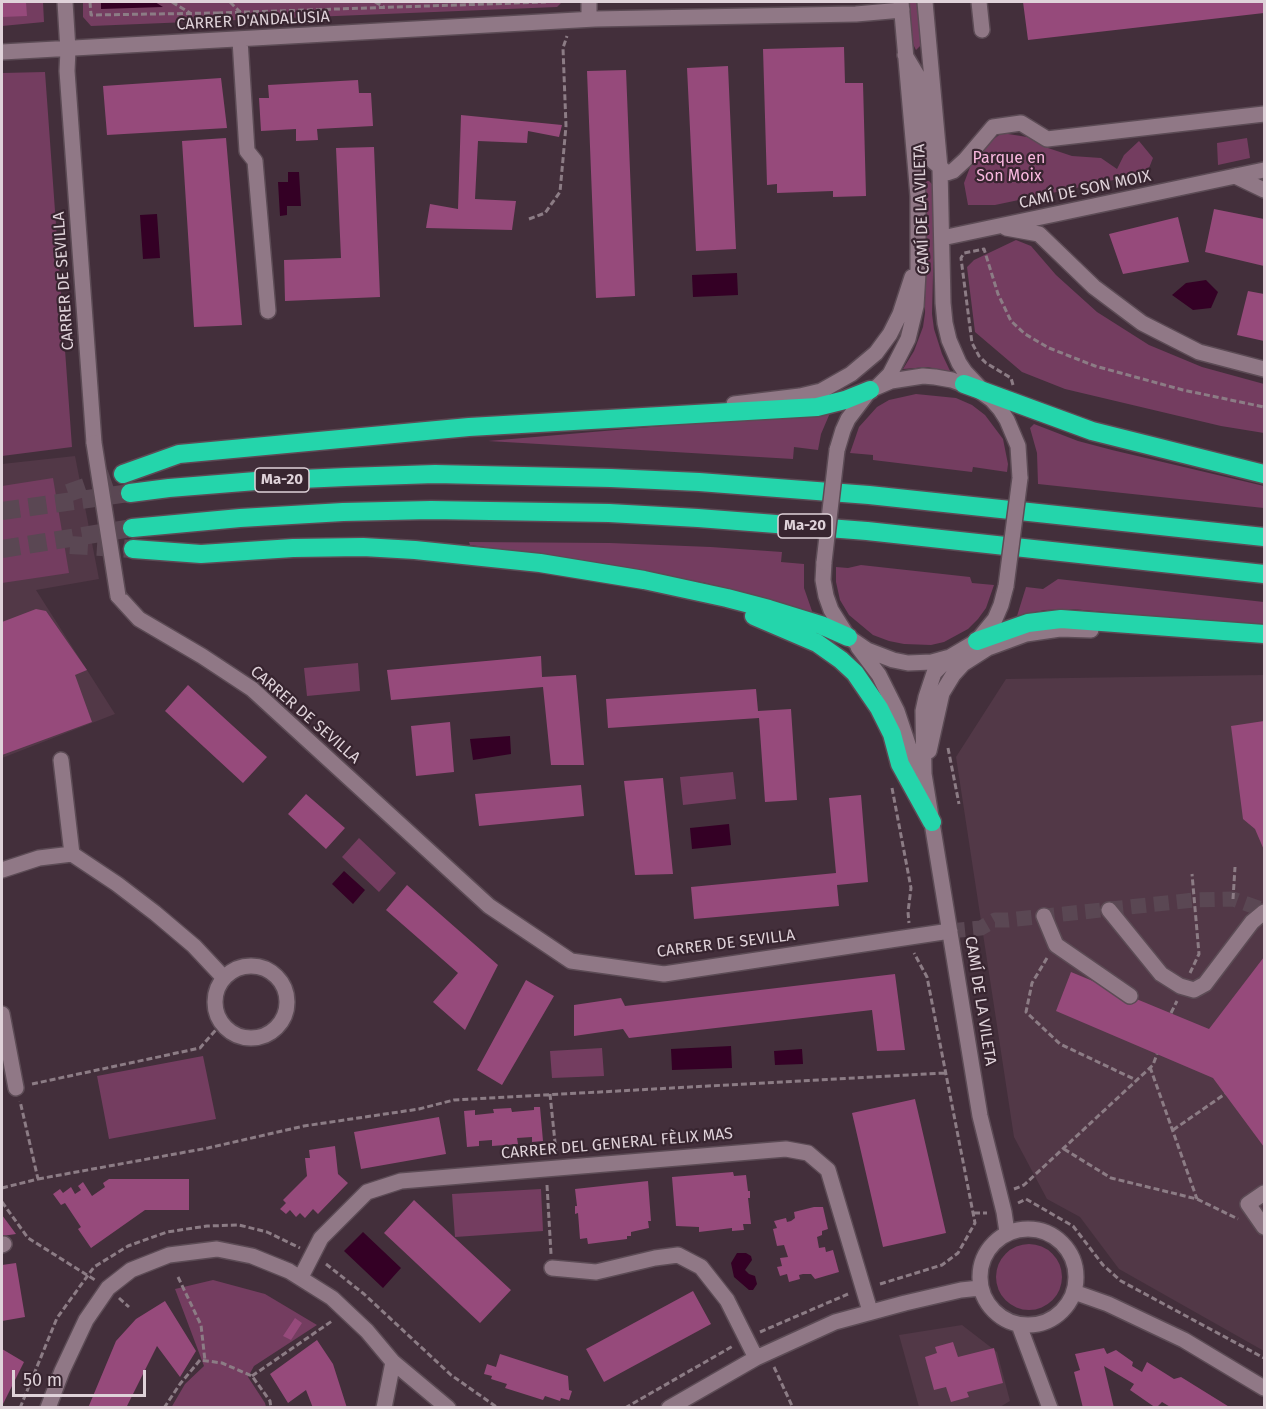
<!DOCTYPE html>
<html>
<head>
<meta charset="utf-8">
<style>
	body { margin:0 }
	#map { position:relative; width:1266px; height:1409px; overflow:hidden; background:#432f3b; font-family:"Fira Sans",sans-serif }
	canvas { display:block }
	.frame { position:absolute; inset:0; border:3px solid #dfd2d9; pointer-events:none }
	.scale { position:absolute; left:12px; top:1370px; width:134px; height:27px; box-sizing:border-box; border:3px solid #dfd2d9; border-top:0; padding-left:8px; font-size:18px; line-height:21px; white-space:nowrap; color:#dfd2d9; -webkit-text-stroke:4px #382530; paint-order:stroke }
</style>
</head>
<body>
<div id="map">
<canvas width="1266" height="1409"></canvas>
<div class="frame"></div>
<div class="scale">50 m</div>
</div>
<script>
const ctx = document.querySelector('canvas').getContext('2d');
ctx.lineJoin = 'round';
function fill(path, color) { ctx.fillStyle = color; ctx.fill(path, 'evenodd'); }
const shape = rows => new Path2D(rows.map(r => 'M' + r).join(''));
function stroke(path, color, width, dash) { ctx.strokeStyle = color; ctx.lineWidth = width; ctx.lineCap = dash ? 'butt' : 'round'; ctx.setLineDash(dash || []); ctx.stroke(path); }
function drawText(font, color, halo, rows, align = 'center') {
  ctx.font = font + ' "Fira Sans",sans-serif'; ctx.lineWidth = 4.5; ctx.setLineDash([]); ctx.textBaseline = 'middle'; ctx.strokeStyle = halo; ctx.fillStyle = color; for (const [text, x, y, turn = 0] of rows) {
    ctx.save(); ctx.translate(x, y); ctx.rotate((+turn || 0) * Math.PI / 180); ctx.textAlign = isNaN(turn) ? turn : align; if (halo) ctx.strokeText(text, 0, 0); ctx.fillText(text, 0, 0); ctx.restore();
  }
}
const built = shape([
	[75,456,99,579,36,590,115,714,2,758,2,464],
	[1264,675,1264,1351,1119,1269,1080,1217,1047,1199,1014,1137,956,757,1006,679],
	[962,1325,997,1352,1010,1401,1000,1407,919,1407,899,1335]
]);
const green = shape([
	[2,2,43,2,44,22,2,26],
	[83,2,562,2,557,7,91,26,83,17],
	[909,2,917,2,921,45,916,50,913,44],
	[45,72,72,447,2,456,2,73],
	[1002,133,1027,137,1048,148,1072,156,1101,158,1117,169,1124,155,1139,141,1153,158,1147,173,995,205,968,205,964,183,972,162,985,145],
	[1247,138,1250,158,1218,165,1217,143],
	[926,181,929,181,932,184,934,236,932,314,934,329,942,354,951,373,928,367,903,369,914,351,923,327,925,313],
	[1016,240,1031,246,1056,275,1097,312,1149,345,1202,367,1264,384,1264,433,1221,426,1065,389,1022,372,975,332,967,267,974,260],
	[916,394,956,398,972,405,985,415,1003,439,1008,464,1007,472,973,467,972,472,873,460,873,455,850,453,859,427,877,407,889,400],
	[830,413,821,434,818,450,794,447,793,459,488,441,674,425,807,417],
	[1034,424,1078,441,1112,450,1264,486,1264,508,1038,484,1037,453,1030,428],
	[53,478,69,573,2,583,2,486],
	[469,542,610,543,711,547,782,552,781,562,804,564,804,588,812,611,810,613,706,583,579,560,470,545],
	[861,565,970,577,972,583,994,585,986,608,978,619,968,629,944,642,931,645,904,644,889,641,873,635,849,615,840,600,836,582,836,567,848,568],
	[1058,579,1264,602,1264,624,1192,620,1072,609,1045,610,1017,616,1026,587,1043,589],
	[358,663,360,691,307,696,304,668],
	[733,772,736,799,683,805,680,777],
	[359,838,396,873,379,892,342,857],
	[602,1048,604,1076,552,1078,550,1051],
	[203,1056,216,1119,109,1139,97,1076],
	[541,1189,543,1231,455,1237,452,1194],
	'996 1277a33 33 0 1 1 66 0a33 33 0 1 1-66 0Z',
	[213,1280,265,1294,317,1325,254,1366,248,1377,265,1403,266,1407,171,1408,185,1384,204,1366,175,1289]
]);
const water = shape([
	[101,2,155,2,163,7,101,9],
	[288,172,299,172,301,206,287,206,287,215,280,216,278,182,288,182],
	[157,214,160,258,143,259,140,215],
	[737,273,738,295,693,297,692,275],
	[1206,280,1218,292,1211,308,1193,310,1172,295,1186,283],
	[510,736,511,754,473,760,470,739],
	[729,824,731,845,692,849,690,828],
	[344,871,365,890,353,904,332,884],
	[731,1046,732,1068,672,1070,671,1049],
	[802,1049,803,1064,775,1065,774,1051],
	[363,1232,401,1268,383,1288,344,1251],
	[737,1253,746,1253,751,1256,752,1260,745,1270,749,1274,755,1276,757,1284,753,1290,749,1290,734,1277,731,1263]
]);
const building = shape([
	[2,2,26,2,27,16,2,17],
	[1023,2,1264,2,1264,13,1028,40],
	[844,47,845,83,863,83,866,196,833,197,833,191,777,193,777,184,767,185,763,49],
	[728,66,736,249,696,251,687,68],
	[626,70,635,296,596,298,587,71],
	[221,78,227,128,107,135,103,86],
	[358,80,359,93,371,93,373,126,317,129,318,140,296,141,296,129,261,131,259,98,269,98,268,85],
	[461,115,562,125,559,137,528,131,527,143,478,141,475,199,516,201,512,230,426,228,430,204,458,209],
	[226,138,242,325,194,327,182,141],
	[374,147,380,297,285,301,284,260,341,258,336,148],
	[1214,209,1264,219,1264,266,1205,252],
	[1178,217,1189,262,1123,274,1109,234],
	[1248,291,1264,294,1264,341,1237,335],
	[36,609,46,611,87,670,75,675,92,722,2,755,2,622],
	[541,656,542,677,576,675,584,765,551,765,543,687,391,700,387,670],
	[188,685,267,757,243,783,165,711],
	[756,689,758,711,791,709,797,800,765,802,759,718,608,728,606,699],
	[1264,721,1264,850,1255,829,1243,819,1231,726],
	[450,722,454,772,416,776,411,726],
	[663,778,673,874,635,875,624,781],
	[581,785,584,816,479,826,475,794],
	[306,794,345,828,326,849,288,814],
	[861,795,868,882,837,885,839,906,694,919,691,887,836,873,829,798],
	[407,885,498,965,465,1030,433,1002,458,973,386,910],
	[1264,957,1264,1067,1263,1070,1264,1073,1264,1147,1213,1078,1056,1011,1071,972,1209,1029],
	[895,974,905,1050,877,1051,872,1010,629,1038,623,1029,574,1036,574,1005,621,998,625,1006],
	[526,980,554,996,502,1085,477,1070],
	[915,1099,946,1233,883,1247,852,1113],
	[534,1107,540,1107,543,1141,532,1142,532,1137,517,1138,518,1144,492,1146,492,1140,479,1141,479,1146,467,1147,464,1111,475,1110,475,1115,494,1113,493,1109,511,1108,512,1112,534,1110],
	[439,1117,446,1154,361,1169,354,1132],
	[335,1146,338,1174,348,1183,318,1214,313,1209,305,1218,300,1213,296,1217,290,1210,286,1214,280,1209,286,1203,283,1200,307,1176,305,1158,310,1158,309,1150],
	[733,1172,734,1176,746,1175,748,1191,750,1191,750,1198,748,1198,751,1224,743,1224,744,1230,732,1231,732,1228,699,1232,699,1227,676,1226,672,1177],
	[109,1179,189,1179,189,1210,145,1210,91,1248,78,1229,81,1227,65,1203,61,1205,53,1194,60,1189,63,1193,71,1187,75,1194,81,1190,78,1186,83,1182,92,1196,105,1187,103,1183],
	[648,1181,651,1221,648,1221,649,1228,631,1232,631,1236,627,1236,627,1239,588,1244,587,1238,580,1239,578,1213,575,1214,575,1206,577,1206,575,1189],
	[414,1200,511,1290,480,1323,384,1233],
	[814,1207,823,1207,828,1229,822,1231,822,1235,817,1237,819,1248,825,1247,826,1252,833,1250,839,1272,815,1279,811,1274,803,1274,799,1275,800,1279,789,1282,787,1274,780,1276,777,1267,782,1266,780,1258,788,1257,784,1245,777,1246,773,1229,777,1228,774,1221,786,1218,787,1222,791,1221,795,1218,794,1212],
	[2,1215,16,1234,2,1236],
	[16,1263,25,1317,2,1321,2,1265],
	[693,1291,711,1324,604,1382,586,1349],
	[165,1301,196,1351,180,1377,157,1346,126,1408,88,1408,116,1341,136,1319],
	[295,1318,302,1323,291,1340,283,1336],
	[317,1340,333,1364,347,1408,313,1408,306,1390,288,1403,270,1374],
	[953,1342,958,1357,994,1348,1003,1383,967,1392,969,1397,951,1402,946,1387,934,1390,925,1357,937,1353,935,1347],
	[1104,1348,1107,1354,1116,1350,1133,1362,1132,1366,1142,1372,1147,1362,1174,1379,1181,1377,1231,1408,1172,1408,1162,1402,1156,1408,1130,1390,1134,1384,1104,1366,1114,1408,1083,1408,1074,1372,1080,1370,1075,1354],
	[2,1349,24,1362,2,1406],
	[500,1354,568,1376,569,1390,572,1391,569,1400,561,1398,560,1401,545,1396,543,1400,505,1388,507,1384,491,1379,492,1376,484,1374,487,1364,496,1367]
]);
const minorTunnel = shape([
	[950,931,981,928,995,920,1008,920,1194,900,1233,899,1264,910]
]);
const highwayTunnel = shape([
	[68,493,123,474],
	[2,511,130,493],
	[70,545,133,549],
	[2,549,132,528]
]);
const path = shape([
	[90,2,91,15,217,13,218,21],
	[172,2,190,13],
	[230,2,241,13],
	[375,2,384,7],
	[217,13,546,2],
	[529,219,545,213,560,192,566,126,563,48,567,36],
	[1013,385,1011,378,986,363,979,356,972,343,961,258,964,253,984,249,998,294,1011,321,1025,334,1049,348,1095,366,1183,390,1264,407],
	[948,748,959,804],
	[892,788,911,888,908,912,909,923],
	[1233,899,1235,867],
	[1047,958,1032,983,1026,1012,1060,1044,1136,1080],
	[1190,973,1199,954,1192,874],
	[1171,1013,1177,1001],
	[1150,1067,1197,1199],
	[32,1084,200,1048,222,1023],
	[550,1094,556,1152],
	[1173,1130,1225,1094],
	[1064,1149,1111,1178,1197,1199,1238,1219],
	[38,1179,208,1148,304,1126,419,1109,454,1100,945,1073],
	[547,1185,551,1254],
	[2,1188,38,1179,20,1101],
	[1014,1189,1024,1185,1153,1065,1157,1054],
	[2,1202,28,1238,95,1280],
	[1018,1203,1026,1199,1073,1226,1103,1265,1121,1281,1264,1358],
	[974,1213,987,1213],
	[326,1264,364,1294,451,1375,498,1408],
	[178,1277,201,1325,205,1361],
	[880,1284,942,1265,958,1253,975,1223,927,977,914,953],
	[119,1298,129,1307],
	[760,1332,848,1294],
	[774,1367,793,1408],
	[252,1376,332,1321],
	[20,1408,57,1318,94,1267,128,1246,167,1232,207,1226,239,1225,267,1232,300,1248],
	[164,1408,180,1384,200,1360,222,1363,252,1376,270,1401,271,1408],
	[625,1408,733,1346]
]);
const minor = shape([
	[65,2,68,50,67,71,94,443],
	[589,2,589,19],
	[925,2,940,168,943,303,945,323,949,340,959,363,965,372,981,389],
	[979,2,982,30],
	[240,40,247,151,255,161,268,311],
	[2,52,595,19,856,14,902,10],
	[905,55,920,80,927,156,947,173,953,171,965,160,993,127,1021,123,1047,139,1264,114],
	[1235,176,1264,190],
	[1006,228,1039,234,1094,287,1142,323,1199,352,1264,369],
	[942,238,1264,170],
	[878,386,890,374,908,339,916,306,918,273,918,196,901,2],
	[734,404,800,396,821,391,851,374,876,353,890,334,900,314,912,277],
	[837,450,843,430,848,419,870,390,891,381,923,376,935,377,952,380,978,390,992,400,1000,409,1007,420,1018,446,1020,478],
	[824,562,823,580,826,596,831,610,848,637,867,650,893,660,908,663,932,662,950,657,977,641,995,619,1001,605,1006,586],
	[118,596,139,619,202,656,252,689,489,906,571,961,664,974,950,931],
	[858,647,879,675,897,711,911,753,924,774],
	[950,657,934,673,926,697,923,711,924,774,980,1116,1004,1212,1007,1232],
	[929,751,942,693,953,675,963,664,988,648,1026,634,1060,629,1091,630],
	[61,760,72,854],
	[2,870,39,858,72,854,117,884,155,913,194,946,224,978],
	[1109,910,1161,974,1180,986,1194,990,1205,984,1252,922,1264,912],
	[1044,916,1056,945,1130,996],
	'215 1002a36 36 0 1 1 72 0a36 36 0 1 1-72 0Z',
	[2,1014,16,1088],
	[1264,1193,1248,1204,1264,1227],
	'980 1277a48 48 0 1 1 96 0a48 48 0 1 1-96 0Z',
	[2,1245,4,1244],
	[552,1268,596,1272,655,1258,678,1255,701,1267,727,1300,756,1358],
	[301,1277,321,1238,367,1192,401,1181,786,1149,808,1153,828,1170,870,1311],
	[1074,1292,1108,1304,1184,1340,1264,1388],
	[1019,1325,1050,1408],
	[48,1408,62,1371,86,1320,108,1288,131,1270,169,1255,217,1249,252,1256,289,1271,332,1298,367,1331,393,1362,448,1408],
	[384,1408,393,1362],
	[669,1408,756,1358,835,1322,905,1303,961,1290,980,1288]
]);
const highway = shape([
	[964,384,1092,431,1264,474],
	[123,474,179,454,469,427,817,407,845,400,870,390],
	[130,493,169,488,256,481,346,477,435,474,611,478,699,482,869,495,1264,537],
	[132,528,240,518,343,512,431,510,609,513,698,518,867,531,1264,574],
	[133,549,201,554,293,548,363,547,415,550,540,563,644,580,727,598,769,609,821,625,848,637],
	[754,616,817,643,841,660,855,673,879,708,892,734,900,764,932,822],
	[977,641,1028,623,1061,619,1264,634]
]);
const minorBridge = shape([
	[94,443,118,596],
	[824,562,837,450],
	[1006,586,1020,478]
]);
const shields = [
	[282,480,54],
	[805,526,54]
];
const shieldNames = [
	["Ma-20",282,480],
	["Ma-20",805,526]
];
const streetNames = [
	["CARRER D'ANDALUSIA",253,21,-3],
	["CAMÍ DE SON MOIX",1085,190,-12],
	["CAMÍ DE LA VILETA",922,209,-92],
	["CARRER DE SEVILLA",64,281,-94],
	["CARRER DE SEVILLA",305,715,41],
	["CARRER DE SEVILLA",726,944,-7],
	["CAMÍ DE LA VILETA",980,1001,81],
	["CARRER DEL GENERAL FÈLIX MAS",617,1144,-5]
];
const parkNames = [
	["Parque en",1009,159],
	["Son Moix",1009,177]
];
fill(built, '#523847');
fill(green, '#743d60');
fill(water, '#340025');
fill(building, '#964a7b');
stroke(minorTunnel, '#5a4753', 15, [15, 8]);
stroke(highwayTunnel, '#5a4753', 18, [18, 9]);
stroke(minor, '#5c4b55', 18);
stroke(highway, '#5c4b55', 21);
stroke(path, '#8c7c85', 3, [6, 3]);
stroke(minor, '#907886', 15);
stroke(highway, '#24d5ab', 18);
stroke(minorBridge, '#5c4b55', 18, []);
stroke(minorBridge, '#907886', 15);
for (const [x, y, w] of shields) { const box = new Path2D(); box.roundRect(x - w / 2, y - 12, w, 24, 4.5); ctx.fillStyle = '#382530'; ctx.fill(box); stroke(box, '#dfd2d9', 1.5); }
drawText('bold 15px', '#dfd2d9', null, shieldNames);
drawText('16px', '#dfd2d9', '#382530', streetNames);
drawText('16px', '#fab9e0', '#382530', parkNames);
</script>
</body>
</html>
